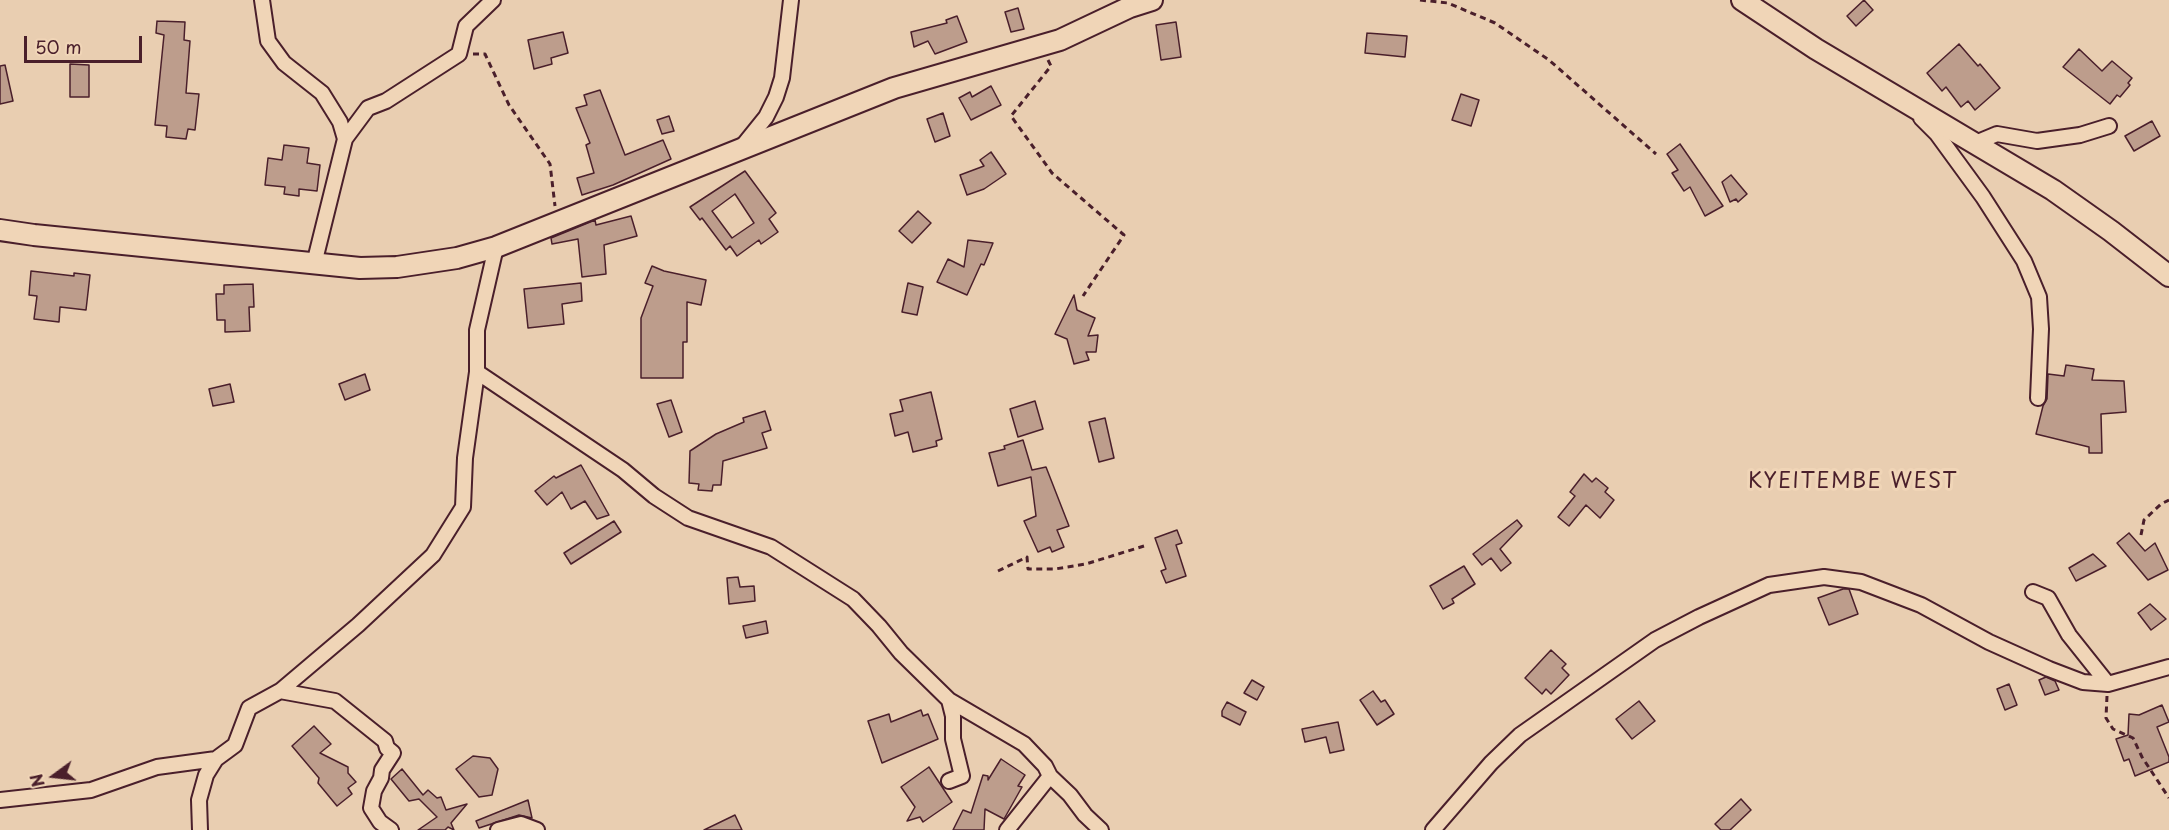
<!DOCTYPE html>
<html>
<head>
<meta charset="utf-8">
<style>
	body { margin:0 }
	#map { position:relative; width:2169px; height:830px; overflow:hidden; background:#e9ceb1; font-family:"Playpen Sans",sans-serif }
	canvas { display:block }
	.north { position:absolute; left:24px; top:746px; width:60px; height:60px; -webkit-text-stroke:4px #f0d5b7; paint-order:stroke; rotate:255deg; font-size:16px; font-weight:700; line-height:24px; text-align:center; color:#4a1f2b }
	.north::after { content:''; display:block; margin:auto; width:21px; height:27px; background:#4a1f2b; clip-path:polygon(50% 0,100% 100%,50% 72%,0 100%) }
	.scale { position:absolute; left:24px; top:36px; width:118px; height:27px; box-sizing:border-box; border:3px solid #4a1f2b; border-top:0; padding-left:8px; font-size:18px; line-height:21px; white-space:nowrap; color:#4a1f2b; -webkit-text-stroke:4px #f0d5b7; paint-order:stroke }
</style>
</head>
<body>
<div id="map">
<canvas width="2169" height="830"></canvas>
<div class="north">N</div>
<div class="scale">50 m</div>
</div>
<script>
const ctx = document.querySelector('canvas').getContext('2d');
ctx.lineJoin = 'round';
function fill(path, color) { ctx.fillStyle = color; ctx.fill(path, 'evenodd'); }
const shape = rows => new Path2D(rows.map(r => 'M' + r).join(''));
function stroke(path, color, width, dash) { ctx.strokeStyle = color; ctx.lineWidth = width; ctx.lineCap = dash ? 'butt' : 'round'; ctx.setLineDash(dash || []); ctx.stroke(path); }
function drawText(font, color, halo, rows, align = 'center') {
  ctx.font = font + ' "Playpen Sans",sans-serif'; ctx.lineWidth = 6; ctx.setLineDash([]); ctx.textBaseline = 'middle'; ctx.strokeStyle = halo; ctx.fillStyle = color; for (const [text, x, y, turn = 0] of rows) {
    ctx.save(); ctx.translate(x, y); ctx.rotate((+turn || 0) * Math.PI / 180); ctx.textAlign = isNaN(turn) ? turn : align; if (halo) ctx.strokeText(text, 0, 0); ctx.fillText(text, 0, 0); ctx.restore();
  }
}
const building = shape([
	[1864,0,1873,10,1856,26,1847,16,1864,0],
	[1018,8,1024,29,1011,32,1005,12,1018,8],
	[957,16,967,42,935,54,928,41,914,47,911,32,947,23,946,20,957,16],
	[157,21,185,22,184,40,190,41,186,93,199,94,195,130,188,129,186,139,166,137,167,126,155,125,164,35,156,33,157,21],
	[1176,22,1181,57,1161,60,1156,25,1176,22],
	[563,32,568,53,551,58,552,64,534,69,528,40,563,32],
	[1367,33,1407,36,1405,57,1365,53,1367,33],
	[1959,44,1978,66,1980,64,2000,88,1975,110,1968,101,1961,107,1946,87,1942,91,1927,73,1959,44],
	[2079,49,2102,71,2112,61,2132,78,2128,83,2130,85,2120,97,2117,95,2110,104,2063,67,2079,49],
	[70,64,89,65,89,97,70,97,70,64],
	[5,65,13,101,0,104,0,66,5,65],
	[991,86,1001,105,971,120,959,98,970,92,972,97,991,86],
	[600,90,625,155,663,140,671,159,613,185,582,195,577,178,594,173,586,145,590,143,576,108,587,105,584,95,600,90],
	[1461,94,1479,100,1471,126,1452,120,1461,94],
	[943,113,950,136,935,142,927,119,943,113],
	[669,116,674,131,662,134,657,120,669,116],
	[2152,121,2160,136,2134,151,2125,136,2152,121],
	[1680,144,1723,206,1705,216,1690,187,1684,191,1672,173,1678,170,1667,154,1680,144],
	[284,145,309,148,307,163,320,165,317,191,299,189,299,196,284,194,285,187,265,185,268,158,282,160,284,145],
	[991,152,1006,174,984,189,967,195,960,175,984,166,980,160,991,152],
	[745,171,776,213,769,219,778,232,761,244,759,240,737,256,730,246,726,250,702,218,700,220,690,207,745,171],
	[735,194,754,223,732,238,712,211,735,194],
	[1731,175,1747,194,1738,202,1736,199,1730,202,1722,182,1731,175],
	[918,211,931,223,912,243,899,231,918,211],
	[631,216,637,236,604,245,606,274,582,277,578,239,552,244,551,238,595,220,596,225,631,216],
	[968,240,993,243,984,265,981,264,967,295,937,282,948,259,964,267,968,240],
	[652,266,664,271,706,280,701,305,687,302,687,342,683,342,683,378,641,378,641,318,653,286,645,283,652,266],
	[31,271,74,276,74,273,90,275,86,310,60,307,59,322,34,319,37,296,29,295,31,271],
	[581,283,582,301,562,304,564,324,528,328,524,289,581,283],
	[908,283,923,287,917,315,902,312,908,283],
	[253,284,254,307,249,307,250,331,225,332,225,320,217,320,216,294,224,294,224,285,253,284],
	[1074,295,1077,310,1095,318,1088,336,1098,335,1096,352,1086,352,1089,360,1074,364,1067,339,1055,334,1074,295],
	[2066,365,2094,369,2092,380,2124,381,2126,412,2101,414,2102,453,2089,453,2089,447,2036,434,2043,406,2047,399,2048,374,2064,376,2066,365],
	[365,374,370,390,345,400,339,384,365,374],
	[230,384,234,402,213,406,209,389,230,384],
	[931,392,942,439,936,441,937,446,913,452,908,432,895,436,890,414,903,411,900,400,931,392],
	[671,400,682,432,669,437,657,404,671,400],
	[1035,401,1043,429,1018,437,1010,409,1035,401],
	[765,411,771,430,762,433,767,448,723,461,721,485,713,485,712,491,698,490,699,484,689,483,690,451,716,434,744,422,743,418,765,411],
	[1105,418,1114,458,1099,462,1089,422,1105,418],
	[1023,440,1032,470,1046,467,1069,526,1057,530,1064,547,1052,552,1050,547,1038,552,1024,521,1036,516,1031,477,998,486,989,453,1005,449,1004,446,1023,440],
	[581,465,609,515,597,519,585,501,571,509,562,492,547,505,535,491,554,476,556,478,581,465],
	[1584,474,1592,482,1596,478,1608,488,1605,492,1614,500,1600,518,1586,505,1569,526,1558,517,1575,496,1570,492,1584,474],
	[1517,520,1522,526,1500,549,1511,563,1501,571,1491,558,1482,565,1473,554,1517,520],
	[614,521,621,532,571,564,564,553,614,521],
	[1177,530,1182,543,1176,545,1186,576,1166,583,1161,571,1166,569,1155,538,1177,530],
	[2129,533,2145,551,2155,543,2168,570,2148,580,2117,543,2129,533],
	[2093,554,2106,566,2076,581,2069,568,2093,554],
	[1464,566,1475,584,1452,599,1454,603,1443,609,1430,586,1464,566],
	[738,577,740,587,754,586,755,601,729,604,727,578,738,577],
	[1843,589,1849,589,1858,614,1829,625,1818,598,1843,589],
	[2150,604,2166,619,2151,630,2138,613,2150,604],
	[766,621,768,633,746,638,743,626,766,621],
	[1551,650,1566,664,1562,668,1569,675,1551,694,1546,689,1542,694,1525,678,1551,650],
	[2046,677,2055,681,2059,690,2045,695,2039,680,2046,677],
	[1252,680,1264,687,1257,700,1244,693,1252,680],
	[2009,684,2017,705,2005,710,1997,689,2009,684],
	[1373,691,1381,702,1385,700,1394,714,1377,725,1360,700,1373,691],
	[1639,701,1655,721,1632,739,1616,719,1639,701],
	[1227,702,1246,712,1240,725,1222,716,1222,711,1227,702],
	[2162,705,2169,722,2157,727,2169,757,2169,762,2135,776,2129,759,2124,761,2116,739,2128,735,2129,714,2139,715,2162,705],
	[921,710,923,716,928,714,938,739,882,763,868,721,889,714,891,722,921,710],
	[1338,722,1344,750,1330,753,1326,737,1305,742,1302,729,1338,722],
	[314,726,331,744,320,753,348,767,348,773,356,782,348,788,352,794,337,806,318,783,319,778,292,746,314,726],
	[473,756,490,758,498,769,492,795,479,797,456,769,473,756],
	[1001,759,1025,775,1018,786,1022,787,1004,819,985,809,984,830,953,830,963,810,971,813,983,775,988,776,988,780,1001,759],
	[929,767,952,802,923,822,920,817,907,821,915,807,901,787,929,767],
	[402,769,423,795,428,790,437,798,441,797,446,810,467,804,451,823,454,830,448,827,445,830,418,830,437,817,419,799,409,801,391,779,402,769],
	[1741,799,1751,810,1730,830,1721,830,1715,824,1741,799],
	[528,800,532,818,519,815,479,828,476,821,528,800],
	[735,815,742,830,704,830,735,815]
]);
const path = shape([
	[1420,0,1448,3,1495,23,1549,60,1656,154],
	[473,54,485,54,509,105,550,164,555,206],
	[1048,60,1051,66,1011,116,1052,173,1124,235,1083,296],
	[2141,535,2144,520,2161,504,2169,500],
	[998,571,1027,557,1028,569,1055,569,1086,564,1144,546],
	[2107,696,2106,718,2113,729,2133,738,2142,757,2169,798]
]);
const street = shape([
	[262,0,268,41,284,63,322,93,340,122,345,139,314,264],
	[1921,118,1937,134,1983,197,2024,261,2039,297,2041,329,2038,398],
	[345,139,368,108,386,101,459,54,466,26,493,0],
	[1973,144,1997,134,2037,141,2080,135,2109,126],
	[741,148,766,117,776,97,782,78,791,0],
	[477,372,623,470,654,496,688,518,771,547,853,599,879,626,901,653,949,700,1024,744,1045,766,1050,776,1070,795,1085,815,1101,830],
	[2033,592,2048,598,2069,635,2108,684],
	[280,691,335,701,385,741,387,748,393,753,382,770,381,778,374,791,371,808,380,822,391,830],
	[949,781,962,776,953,739,953,716,949,700],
	[0,800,91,790,157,767,216,759],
	[200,830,199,800,206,775,216,759,235,745,249,708,280,691,358,625,433,555,463,507,465,458,477,372,477,330,496,247],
	[498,830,521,824,537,830],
	[1007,830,1050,776],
	[1433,830,1491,763,1520,735,1655,640,1699,617,1769,585,1824,577,1861,582,1921,605,1989,642,2049,669,2083,682,2108,684,2169,667]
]);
const secondary = shape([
	[1742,0,1816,49,2053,190,2111,231,2169,276],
	[0,230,34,235,360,268,397,267,457,258,496,247,894,88,1060,40,1130,7,1152,0]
]);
const quarterNames = [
	["KYEITEMBE WEST",1853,482]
];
fill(building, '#bd9d8c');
stroke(building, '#4a1f2b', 1.5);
stroke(street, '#4a1f2b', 18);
stroke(secondary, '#4a1f2b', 24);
stroke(path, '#4a1f2b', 3, [6, 4.5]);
stroke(street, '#f0d5b7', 14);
stroke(secondary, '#f0d5b7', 20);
ctx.letterSpacing = '1.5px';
drawText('21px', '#4a1f2b', '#f0d5b7', quarterNames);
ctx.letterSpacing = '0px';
</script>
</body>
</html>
